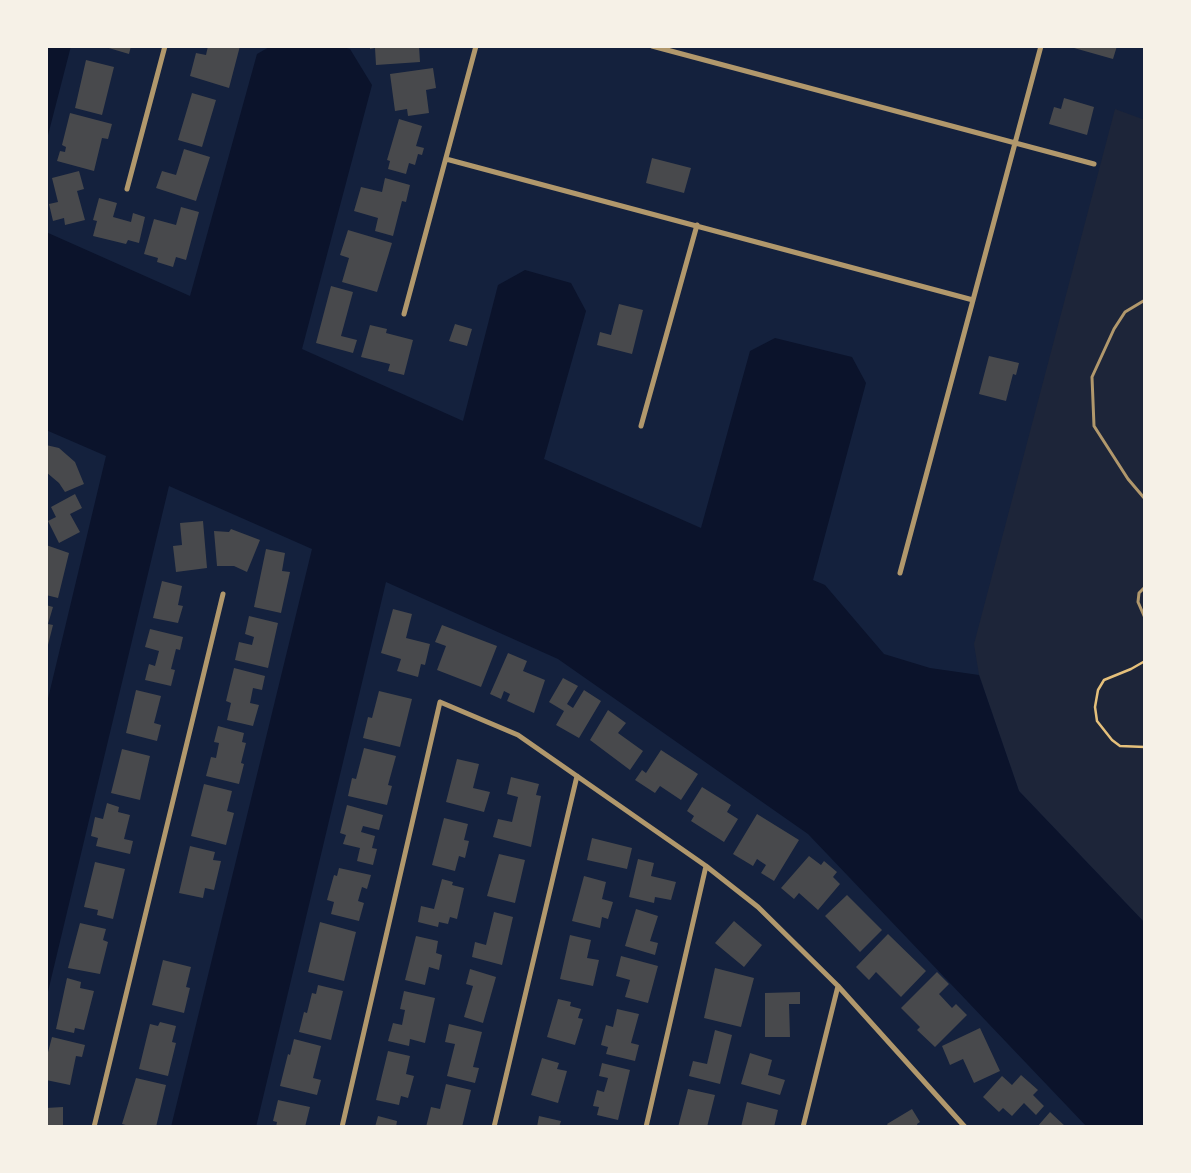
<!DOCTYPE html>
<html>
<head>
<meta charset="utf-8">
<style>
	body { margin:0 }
	#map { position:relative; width:1191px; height:1173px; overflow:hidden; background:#14213d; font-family:"PT Sans",sans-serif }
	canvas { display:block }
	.frame { position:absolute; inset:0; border:48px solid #f6f1e7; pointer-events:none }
</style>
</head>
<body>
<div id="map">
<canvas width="1191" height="1173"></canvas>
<div class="frame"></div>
</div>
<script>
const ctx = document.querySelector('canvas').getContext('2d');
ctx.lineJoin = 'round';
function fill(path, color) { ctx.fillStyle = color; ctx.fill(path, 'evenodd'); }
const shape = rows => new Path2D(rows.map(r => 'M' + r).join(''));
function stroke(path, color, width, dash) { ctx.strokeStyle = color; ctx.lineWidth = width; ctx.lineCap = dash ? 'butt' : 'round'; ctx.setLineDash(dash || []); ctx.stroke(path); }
const green = shape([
	[1115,109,1145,120,1145,923,1019,791,979,675,974,644]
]);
const water = shape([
	[46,46,71,46,46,143],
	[271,46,340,46,350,49,372,85,302,349,463,421,498,285,525,270,571,283,586,311,544,459,701,528,750,351,775,338,852,357,866,383,813,580,825,585,884,654,930,668,979,675,1019,791,1145,923,1145,1127,1087,1127,808,834,558,659,386,582,256,1127,171,1127,312,549,169,486,46,1000,46,707,106,456,46,430,46,232,190,296,257,54]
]);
const building = shape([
	[102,46,131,46,129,54],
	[208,46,240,46,229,88,190,76,196,53,206,55],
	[370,46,419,46,420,62,376,65,375,48,370,49],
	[1067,46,1117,46,1113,59],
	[86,60,114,67,102,115,75,108],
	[433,68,436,88,426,90,429,113,408,116,407,109,395,111,390,74],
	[192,93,216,100,202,147,178,140],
	[1064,98,1094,107,1087,135,1049,124,1054,107,1061,109],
	[70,113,112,124,108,139,102,138,94,171,57,161,60,151,65,152,66,147,62,145],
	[399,119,422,126,416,146,424,148,422,155,418,154,415,165,409,163,406,174,388,169,390,161,387,160],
	[184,149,210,157,196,201,156,188,162,171,176,175],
	[652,158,691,168,684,193,646,183],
	[79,171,84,189,77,191,85,220,65,225,64,218,53,221,49,204,58,202,52,178],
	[385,178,410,185,406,202,402,201,393,236,375,231,378,218,354,211,361,187,382,192],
	[99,198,117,203,113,217,131,222,133,213,145,217,139,243,128,240,126,244,93,236,97,221,93,220],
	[181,207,199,212,186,260,176,257,173,267,157,262,158,258,144,254,154,219,176,225],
	[348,230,392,243,377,292,342,282,349,258,340,255],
	[331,286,353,292,341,336,357,340,353,353,316,343],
	[619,304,643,310,632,354,597,345,600,332,611,335],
	[455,324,472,329,467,346,449,341],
	[370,325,387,329,386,333,413,340,404,375,388,371,390,364,361,357],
	[989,356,1019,363,1016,375,1013,374,1006,401,979,394],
	[46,445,59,448,75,462,84,484,65,492,59,483,46,472],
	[75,494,82,508,70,514,80,532,59,543,48,521,56,517,51,507],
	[203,521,207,568,176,572,173,546,182,545,180,523],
	[231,529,260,540,247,572,234,566,217,566,214,531,229,532],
	[46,545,69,553,58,598,46,595],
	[266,549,285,553,282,571,290,572,281,613,254,607],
	[162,581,182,586,178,605,183,606,178,623,153,618],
	[46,605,53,607,48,624,53,625,47,649],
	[393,609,412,614,406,638,430,644,425,665,421,664,418,677,397,671,401,659,381,653],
	[249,616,278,623,268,668,235,660,239,642,252,645,254,637,245,634],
	[442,625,497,646,481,687,437,670,446,646,435,642],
	[150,629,183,637,180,650,176,649,171,669,175,670,171,686,145,680,149,664,155,666,159,651,145,647],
	[508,653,527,661,523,671,545,680,534,713,507,701,510,694,504,691,501,699,490,694],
	[234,668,265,676,262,690,253,688,250,703,259,705,253,726,227,720,231,703,226,701],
	[563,678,578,686,567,704,573,708,584,690,601,701,579,738,556,725,564,711,549,702],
	[136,690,161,696,154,723,161,725,157,741,126,733],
	[379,691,412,699,400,747,363,738,368,717,372,718],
	[608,710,626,723,618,733,643,751,630,770,590,740],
	[218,726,244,733,242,742,246,743,241,763,244,764,239,784,206,776,211,757,216,758,219,743,214,742],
	[364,748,396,756,388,785,392,786,387,805,348,796,352,778,356,779],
	[122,749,150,756,140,800,111,793],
	[661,750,698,774,681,800,660,786,655,793,635,780,642,770,646,773],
	[457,759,479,764,473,788,490,792,484,812,446,802],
	[511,777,539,784,536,795,541,796,531,847,493,837,498,819,512,822,518,797,507,794],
	[204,784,232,791,227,811,234,813,226,845,191,836],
	[702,787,731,805,727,812,738,819,724,842,691,821,694,816,687,811],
	[107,803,119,807,118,812,130,815,124,839,133,841,130,854,96,846,98,838,91,836,95,817,103,819],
	[347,805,383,815,379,830,363,826,361,832,375,836,372,848,377,849,373,865,357,861,360,848,343,844,346,835,340,833],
	[757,814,799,840,774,881,761,873,766,865,757,859,753,866,733,854],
	[444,818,468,824,464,840,469,841,465,858,459,856,455,871,432,865],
	[592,838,632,848,627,869,587,860],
	[190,846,215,852,213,860,221,861,214,890,205,888,203,898,179,893],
	[499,854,525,860,515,903,487,896],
	[809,856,821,865,824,861,837,872,833,877,840,884,818,910,799,893,794,899,781,888],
	[638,859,654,863,651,876,676,882,671,900,655,897,654,903,629,897],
	[95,862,125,869,113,919,97,915,98,910,84,907],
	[339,868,371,875,367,889,362,887,358,901,364,903,359,921,331,914,334,902,327,900,334,875,337,876],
	[584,876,606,882,602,899,613,902,608,919,602,917,600,928,572,921],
	[442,879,453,882,452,885,464,888,457,919,450,917,448,924,439,922,438,927,418,922,421,906,434,909],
	[847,895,882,930,860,952,825,916],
	[636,909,658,916,650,941,658,943,655,955,625,946],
	[494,912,513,917,502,965,472,957,475,942,486,945],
	[734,921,762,945,744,967,715,943],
	[320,922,356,932,344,981,308,972],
	[80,923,106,929,103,940,108,942,100,974,68,968],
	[888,934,926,971,901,997,876,972,869,980,856,967],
	[570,935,591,940,587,958,599,960,593,986,560,979],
	[416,936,438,941,436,953,442,955,439,970,429,967,425,985,405,980],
	[621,956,658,966,648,1003,625,997,630,980,616,976],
	[163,960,191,967,186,987,190,988,184,1013,152,1005],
	[715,968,754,978,741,1027,704,1018],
	[470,969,496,977,483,1023,464,1017,473,986,466,984],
	[937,972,949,984,939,994,952,1008,956,1004,967,1015,935,1047,917,1030,920,1027,901,1008],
	[67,978,81,982,80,988,94,991,84,1030,75,1028,74,1033,56,1029],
	[318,985,343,991,331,1040,299,1032,304,1012,307,1013,312,993,316,994],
	[404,991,435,998,425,1043,410,1039,409,1046,388,1041,393,1023,402,1025,405,1010,400,1009],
	[800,992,800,1004,789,1004,790,1037,765,1037,765,993],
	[558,999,571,1002,570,1006,581,1009,578,1018,583,1019,575,1045,547,1037],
	[617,1009,639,1014,631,1043,639,1045,635,1061,606,1054,608,1047,601,1045,606,1025,613,1027],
	[160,1022,176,1026,172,1042,176,1043,168,1076,139,1069,150,1024,158,1026],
	[449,1024,482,1032,473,1067,479,1068,475,1083,447,1076,455,1044,445,1042],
	[980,1028,1000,1071,974,1083,963,1059,950,1065,942,1046],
	[715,1030,732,1035,720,1084,689,1076,693,1061,707,1064],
	[52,1037,85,1045,82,1057,76,1056,70,1085,46,1080,46,1060],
	[294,1039,321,1046,313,1078,321,1080,317,1095,280,1086,288,1054,290,1055],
	[388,1051,410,1056,406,1074,414,1076,408,1098,401,1096,399,1105,376,1100],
	[750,1053,772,1060,768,1075,785,1080,780,1095,741,1084],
	[542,1058,559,1063,557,1069,567,1071,558,1103,531,1095],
	[602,1063,630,1070,618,1120,597,1115,599,1107,593,1106,597,1090,604,1092,608,1078,599,1076],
	[1021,1075,1038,1090,1033,1095,1044,1106,1036,1115,1024,1103,1012,1116,1003,1108,999,1112,983,1097,1002,1076,1012,1085],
	[136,1078,166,1085,156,1127,133,1127,122,1124],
	[446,1084,471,1090,462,1127,426,1127,431,1107,440,1109],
	[688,1089,715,1095,707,1127,678,1127],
	[278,1100,310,1107,305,1127,276,1127,277,1122,273,1121],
	[747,1102,778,1110,774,1127,741,1127],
	[63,1107,63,1127,46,1127,46,1108],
	[912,1109,920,1122,917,1124,918,1127,889,1127,887,1124],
	[1050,1112,1066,1127,1037,1127],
	[378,1116,397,1121,396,1127,375,1127],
	[539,1116,561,1121,559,1127,537,1127]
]);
const path = shape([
	[1145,661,1131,669,1104,680,1098,690,1095,707,1097,721,1112,740,1120,746,1145,747]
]);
const service = shape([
	[1145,300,1125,312,1114,329,1092,377,1094,426,1128,479,1145,499],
	[1145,587,1139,593,1138,602,1145,618]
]);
const minor = shape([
	[652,46,1094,164],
	[446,159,973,300],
	[127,189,165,46],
	[404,314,476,46],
	[641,426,697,225],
	[900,573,1041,46],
	[94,1127,223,594],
	[342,1127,440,702,518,735,706,866,758,907,838,986,965,1127],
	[494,1127,577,776],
	[646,1127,706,866],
	[803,1127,838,986]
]);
fill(green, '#1d2539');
fill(water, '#0b132b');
fill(building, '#48494c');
stroke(path, '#e5c07b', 2.5);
stroke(service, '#b1986c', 3);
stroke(minor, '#b1986c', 5);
</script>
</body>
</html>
